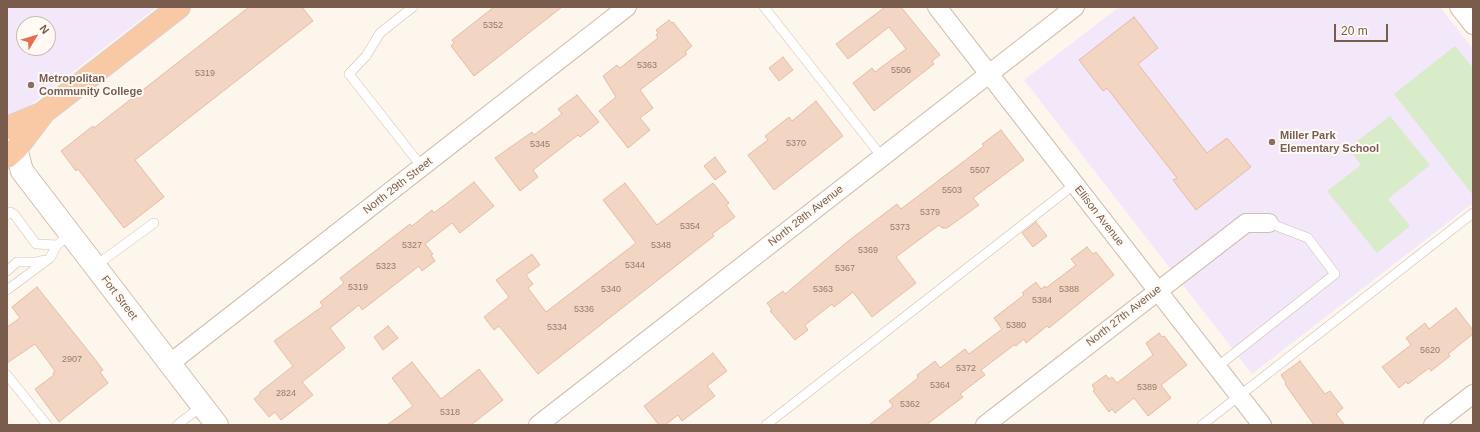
<!DOCTYPE html>
<html>
<head>
<meta charset="utf-8">
<style>
	body { margin:0 }
	#map { position:relative; width:1480px; height:432px; overflow:hidden; background:#fdf6ec; font-family:Helvetica,sans-serif }
	canvas { display:block }
	.frame { position:absolute; inset:0; border:8px solid #7a5c4d; pointer-events:none }
	.north { position:absolute; left:16px; top:16px; width:40px; height:40px; box-sizing:border-box; background:#fffaf3; border:1px solid #cabbb1; border-radius:50%; rotate:52deg; font-size:11px; font-weight:700; line-height:16px; text-align:center; color:#7a5c4d }
	.north::after { content:''; display:block; margin:auto; width:14px; height:18px; background:#e76f51; clip-path:polygon(50% 0,100% 100%,50% 72%,0 100%) }
	.scale { position:absolute; left:1334px; top:24px; width:54px; height:18px; box-sizing:border-box; border:2px solid #7a5c4d; border-top:0; padding-left:5px; font-size:12px; line-height:14px; white-space:nowrap; color:#7a5c4d; -webkit-text-stroke:3px #fffaf3; paint-order:stroke }
</style>
</head>
<body>
<div id="map">
<canvas width="1480" height="432"></canvas>
<div class="frame"></div>
<div class="north">N</div>
<div class="scale">20 m</div>
</div>
<script>
const ctx = document.querySelector('canvas').getContext('2d');
ctx.lineJoin = 'round';
function fill(path, color) { ctx.fillStyle = color; ctx.fill(path, 'evenodd'); }
const shape = rows => new Path2D(rows.map(r => 'M' + r).join(''));
function stroke(path, color, width, dash) { ctx.strokeStyle = color; ctx.lineWidth = width; ctx.lineCap = dash ? 'butt' : 'round'; ctx.setLineDash(dash || []); ctx.stroke(path); }
function drawText(font, color, halo, rows, align = 'center') {
  ctx.font = font + ' Helvetica,sans-serif'; ctx.lineWidth = 4; ctx.setLineDash([]); ctx.textBaseline = 'middle'; ctx.strokeStyle = halo; ctx.fillStyle = color; for (const [text, x, y, turn = 0] of rows) {
    ctx.save(); ctx.translate(x, y); ctx.rotate((+turn || 0) * Math.PI / 180); ctx.textAlign = isNaN(turn) ? turn : align; if (halo) ctx.strokeText(text, 0, 0); ctx.fillText(text, 0, 0); ctx.restore();
  }
}
const education = shape([
	[7,7,157,7,7,123],
	[24,24,48,24,48,48,24,48],
	[1119,7,1440,7,1473,49,1473,203,1252,374,1024,80]
]);
const green = shape([
	[1455,46,1473,68,1472,194,1394,94],
	[1390,116,1430,165,1388,199,1410,226,1377,253,1327,191,1361,165,1348,148]
]);
const building = shape([
	[249,7,302,7,313,21,135,160,164,197,124,228,78,169,76,171,61,151,93,126,94,128,249,7],
	[494,7,562,7,474,76,451,46,454,43,452,40,494,7],
	[885,7,901,7,940,55,932,61,934,64,874,111,853,83,872,68,875,72,906,49,889,27,848,59,836,44,885,7],
	[1134,17,1158,48,1138,64,1207,153,1227,138,1251,167,1196,210,1173,180,1177,178,1107,88,1103,91,1079,60,1134,17],
	[669,20,672,23,673,22,692,46,685,52,687,54,640,90,653,108,640,118,650,130,628,148,599,111,616,97,603,76,617,65,620,68,658,38,656,35,658,33,656,30,669,20],
	[783,57,793,70,779,81,769,68,783,57],
	[577,95,599,122,580,137,578,135,533,170,538,177,520,191,495,158,532,132,534,135,562,114,558,109,577,95],
	[816,101,843,136,774,190,748,155,768,140,765,136,789,117,792,121,816,101],
	[1001,130,1024,160,973,198,979,205,947,228,942,228,939,225,896,257,916,283,872,317,853,292,834,307,832,304,805,325,808,330,795,340,770,311,772,310,767,303,783,291,785,294,847,242,897,204,901,209,984,146,982,144,1001,130],
	[715,157,726,172,715,180,704,166,715,157],
	[474,182,494,206,460,233,452,223,425,244,433,254,431,255,435,261,422,271,419,266,362,310,359,305,330,328,345,348,302,382,313,395,281,420,275,412,269,417,254,399,260,394,260,392,293,366,274,341,323,306,320,302,344,283,340,278,410,224,412,226,432,210,434,213,474,182],
	[625,183,657,225,713,183,729,203,726,205,735,217,712,234,714,236,538,374,499,326,494,330,484,317,509,297,496,280,532,254,540,265,526,275,533,284,528,288,546,312,636,243,603,200,625,183],
	[1036,222,1047,236,1033,247,1022,233,1036,222],
	[1087,247,1093,254,1096,252,1114,275,1049,328,1047,326,1026,343,1024,339,1016,346,1014,345,981,370,985,375,960,394,963,397,926,425,869,425,893,406,889,401,918,378,917,375,935,361,940,368,965,349,969,354,1002,329,994,318,1024,295,1022,293,1036,282,1041,289,1045,286,1046,288,1076,265,1071,259,1087,247],
	[37,287,94,358,103,370,100,372,108,383,59,422,35,389,54,375,53,373,55,371,35,344,7,363,7,327,20,318,12,307,37,287],
	[1456,308,1473,330,1473,334,1448,354,1450,356,1431,371,1429,368,1408,384,1406,382,1399,388,1382,367,1411,345,1406,338,1425,323,1429,329,1456,308],
	[388,326,398,338,383,350,374,337,388,326],
	[1159,333,1162,337,1164,336,1187,365,1161,385,1171,398,1148,416,1134,398,1115,413,1112,409,1109,412,1093,391,1095,390,1092,385,1106,375,1109,379,1112,377,1117,383,1153,355,1146,343,1159,333],
	[713,353,727,371,707,386,715,396,682,421,678,415,665,425,659,425,644,406,713,353],
	[1300,361,1325,394,1330,391,1343,408,1336,414,1345,425,1314,425,1285,384,1286,383,1281,375,1300,361],
	[412,362,441,399,479,369,503,400,471,425,387,425,413,406,392,378,412,362]
]);
const service = shape([
	[413,7,380,33,366,56,349,74,422,167],
	[764,7,882,157],
	[7,215,10,212,14,214,36,244,57,245,70,234],
	[95,266,154,223],
	[7,271,17,262,36,262,44,260],
	[7,290,50,258,57,245],
	[1217,367,1335,274,1308,238,1269,223],
	[7,375,47,425],
	[177,425,202,406],
	[766,425,1075,184],
	[1202,425,1473,213]
]);
const minor = shape([
	[937,7,1262,425],
	[1459,7,1473,25],
	[169,364,627,7],
	[538,425,1075,7],
	[985,425,1246,223,1269,223],
	[1433,425,1473,394]
]);
const tertiary = shape([
	[7,138,16,149,22,171,217,425]
]);
const trunk = shape([
	[7,128,43,113],
	[7,157,16,149,44,112,179,7]
]);
const markers = [
	[31,85,4,"#8d6e63"],
	[1272,142,4,"#8d6e63"]
];
const numberNames = [
	["5352",493,26],
	["5363",647,66],
	["5506",901,71],
	["5319",205,74],
	["5370",796,144],
	["5345",540,145],
	["5507",980,171],
	["5503",952,191],
	["5379",930,213],
	["5354",690,227],
	["5373",900,228],
	["5327",412,246],
	["5348",661,246],
	["5369",868,251],
	["5344",635,266],
	["5323",386,267],
	["5367",845,269],
	["5319",358,288],
	["5340",611,290],
	["5363",823,290],
	["5388",1069,290],
	["5384",1042,301],
	["5336",584,310],
	["5380",1016,326],
	["5334",557,328],
	["5620",1430,351],
	["2907",72,360],
	["5372",966,369],
	["5364",940,386],
	["5389",1147,388],
	["2824",286,394],
	["5362",910,405],
	["5318",450,413]
];
const educationNames = [
	["Metropolitan",39,79],
	["Community College",39,92],
	["Miller Park",1280,136],
	["Elementary School",1280,149]
];
const streetNames = [
	["North 29th Street",398,186,-38],
	["North 28th Avenue",806,216,-38],
	["Ellison Avenue",1099,216,52],
	["Fort Street",119,298,53],
	["North 27th Avenue",1124,316,-38]
];
fill(education, '#f3e8fa');
fill(green, '#d8ecc9');
fill(building, '#f3d5c3');
stroke(building, '#e6bba3', 1);
stroke(service, '#d1beb0', 10);
stroke(minor, '#d1beb0', 20);
stroke(tertiary, '#d1beb0', 24);
stroke(trunk, '#dad1cd', 24);
stroke(service, '#fff', 9);
stroke(minor, '#fff', 18);
stroke(tertiary, '#fff', 22);
stroke(trunk, '#f9c8a4', 22);
for (const [x, y, r, color] of markers) { const dot = new Path2D(); dot.arc(x, y, r, 0, 2 * Math.PI); ctx.fillStyle = color; ctx.fill(dot); stroke(dot, '#fffaf3', 1.5); }
drawText('9px', '#987a6a', null, numberNames);
drawText('bold 11px', '#785e54', '#fffaf3', educationNames, 'left');
drawText('11px', '#7a5c4d', '#fffaf3', streetNames);
</script>
</body>
</html>
